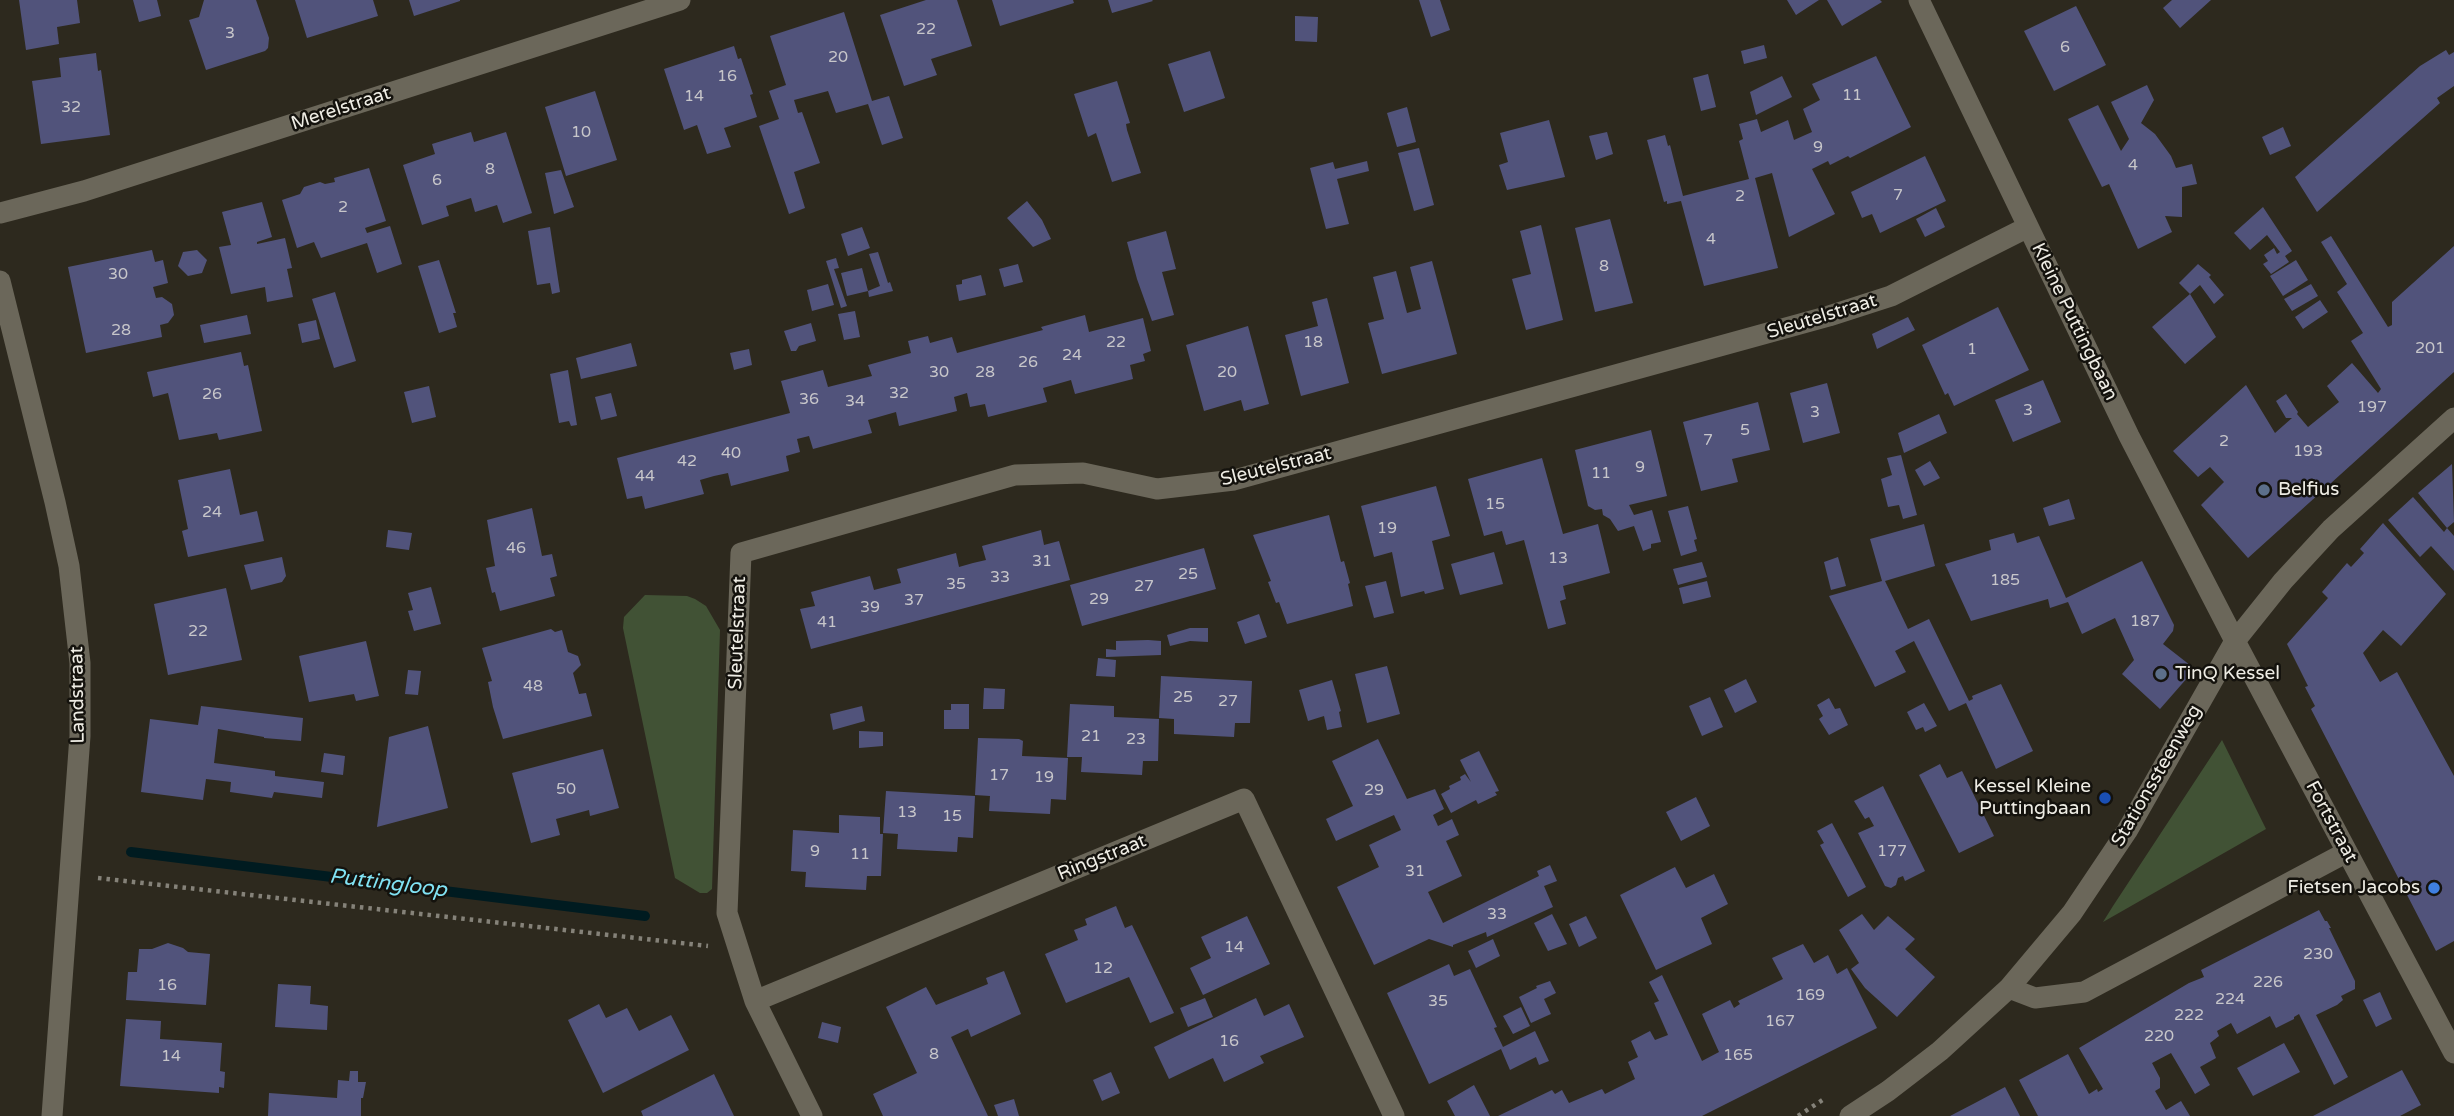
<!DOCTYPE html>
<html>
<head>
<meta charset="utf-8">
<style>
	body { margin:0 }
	canvas { display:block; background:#2d291e }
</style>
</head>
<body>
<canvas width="2454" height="1116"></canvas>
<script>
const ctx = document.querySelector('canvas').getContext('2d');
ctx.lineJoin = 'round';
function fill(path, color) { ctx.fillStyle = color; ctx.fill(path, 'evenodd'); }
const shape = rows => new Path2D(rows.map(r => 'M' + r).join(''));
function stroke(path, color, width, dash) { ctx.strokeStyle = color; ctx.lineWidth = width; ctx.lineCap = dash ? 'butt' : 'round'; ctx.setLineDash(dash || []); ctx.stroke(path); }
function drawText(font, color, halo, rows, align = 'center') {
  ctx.font = font + ' "Varela Round",sans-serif'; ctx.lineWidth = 5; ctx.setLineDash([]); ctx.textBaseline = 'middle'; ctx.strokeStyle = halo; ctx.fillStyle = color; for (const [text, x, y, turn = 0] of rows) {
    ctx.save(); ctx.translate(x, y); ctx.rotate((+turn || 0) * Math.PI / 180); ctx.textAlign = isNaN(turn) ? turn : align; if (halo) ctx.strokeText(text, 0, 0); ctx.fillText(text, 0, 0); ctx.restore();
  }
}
const green = shape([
	[645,595,687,596,695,599,706,606,720,630,712,889,707,893,700,893,675,878,623,628,624,617],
	[2222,740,2266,829,2103,922,2113,906]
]);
const stream = shape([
	[131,852,645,916]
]);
const building = shape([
	[19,0,77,0,80,23,57,27,59,44,26,50],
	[133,0,157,0,161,16,139,22],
	[204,0,256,0,269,38,268,48,265,51,206,70,189,20,199,17],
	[295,0,373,0,378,16,307,38],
	[409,0,460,0,460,1,414,16],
	[926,0,957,0,972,46,931,59,937,75,904,86,880,15],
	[992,0,1073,0,1074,3,1000,26],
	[1108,0,1152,0,1153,1,1112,13],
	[1419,0,1440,0,1450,30,1431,37],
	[1787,0,1819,0,1796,15],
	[1827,0,1880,0,1882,2,1842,26],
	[2172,0,2211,0,2180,28,2163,8],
	[2076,6,2106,65,2054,91,2024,31],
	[844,12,872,101,889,96,903,138,882,145,868,104,836,113,828,91,794,100,798,113,802,112,820,163,794,172,805,208,789,214,759,126,779,119,769,91,786,85,770,36],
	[1295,16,1318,17,1317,42,1295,41],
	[1764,45,1767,58,1744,64,1741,51],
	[734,46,738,59,741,58,753,94,750,95,757,117,724,128,731,147,707,154,697,125,684,130,664,69],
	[2446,50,2449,55,2454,52,2454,86,2437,98,2440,103,2317,212,2295,177,2420,66],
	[1210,51,1225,98,1184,112,1168,64],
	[96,53,98,71,101,70,110,135,41,144,32,81,61,77,59,58],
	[1876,56,1911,127,1850,158,1848,156,1830,165,1828,161,1812,169,1835,214,1789,237,1772,173,1755,178,1778,268,1704,286,1681,201,1667,204,1667,201,1664,202,1647,140,1665,135,1668,146,1670,145,1683,196,1749,179,1739,141,1743,139,1739,124,1757,119,1761,132,1788,120,1794,140,1812,132,1803,109,1820,100,1812,84],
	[1708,74,1716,107,1701,111,1693,78],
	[1782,76,1792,97,1756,115,1750,92],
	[1117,81,1130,123,1126,124,1127,130,1141,173,1112,182,1096,133,1088,137,1074,94],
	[2147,85,2154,100,2141,123,2155,134,2171,156,2176,168,2192,164,2197,184,2182,187,2182,217,2165,216,2172,232,2138,249,2109,184,2102,187,2068,119,2098,105,2121,151,2129,139,2111,102],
	[595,91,617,160,566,176,545,107],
	[1407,107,1416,142,1397,147,1387,113],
	[1549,120,1565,177,1507,190,1499,165,1508,162,1500,133],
	[2283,127,2291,146,2270,155,2262,137],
	[471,132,474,142,506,132,532,213,503,223,497,205,475,212,471,198,446,206,449,216,422,225,403,165,435,154,432,144],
	[1607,132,1613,154,1596,160,1589,136],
	[1419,148,1434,205,1414,211,1398,153],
	[1925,156,1946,201,1880,233,1872,214,1862,218,1851,192],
	[1367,161,1369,171,1337,179,1349,224,1326,229,1310,168,1333,162,1335,169],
	[369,168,386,221,365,228,367,233,390,226,402,264,377,273,367,243,321,258,314,242,297,248,282,200,300,194,304,187,320,182,325,184,335,182,334,178],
	[561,170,574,207,554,214,545,173],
	[1027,201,1042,220,1051,239,1033,247,1007,218],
	[262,202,272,237,257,242,257,244,285,238,292,268,287,269,293,297,267,302,265,287,231,294,219,247,231,245,222,212],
	[2263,207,2292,251,2285,256,2289,262,2271,274,2263,264,2268,261,2264,255,2274,248,2277,254,2280,252,2267,235,2250,250,2234,233],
	[1936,208,1945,227,1925,237,1916,219],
	[1610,219,1633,303,1595,312,1575,228],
	[1541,225,1563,320,1526,330,1512,279,1531,274,1520,231],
	[550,227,560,292,552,294,550,283,537,285,528,231],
	[862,227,870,248,848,256,841,234],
	[1166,231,1176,269,1162,272,1174,315,1152,321,1137,279,1127,242],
	[2331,236,2388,327,2392,325,2392,302,2454,246,2454,372,2248,558,2201,505,2224,482,2210,467,2198,477,2173,451,2246,385,2275,433,2292,418,2286,418,2276,401,2286,394,2298,412,2297,414,2308,427,2339,402,2327,386,2352,363,2378,393,2381,389,2351,341,2363,333,2337,292,2347,284,2321,242],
	[152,250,155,262,163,260,168,283,153,287,156,298,162,297,172,304,174,315,168,323,160,325,162,337,86,353,68,267],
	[197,250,207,260,202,273,188,276,178,266,183,252],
	[878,252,888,283,890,282,893,291,869,297,868,291,880,286,869,254],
	[836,258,839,268,834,269,847,306,841,308,826,261],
	[439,260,456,313,453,313,457,327,439,333,418,266],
	[2296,260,2308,280,2283,296,2270,276],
	[1432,261,1457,354,1382,374,1368,323,1384,319,1373,277,1396,271,1407,313,1421,309,1410,267],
	[1018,264,1023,282,1004,287,999,269],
	[2198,264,2211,275,2209,277,2224,295,2214,304,2200,285,2190,294,2179,283],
	[862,268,868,291,847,296,841,273],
	[981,275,986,295,959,301,956,285,962,284,962,280],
	[828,284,834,305,812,311,807,290],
	[2311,284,2318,296,2292,311,2284,299],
	[335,292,356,361,334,368,312,299],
	[2190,294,2216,337,2185,364,2152,327],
	[1327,298,1349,383,1301,396,1285,335,1318,326,1312,302],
	[2320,300,2328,312,2303,329,2295,317],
	[1998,307,2029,370,1954,406,1948,393,1945,395,1922,345],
	[855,311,860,337,844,340,838,314],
	[247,315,251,334,204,343,200,325],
	[1085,315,1089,332,1143,318,1151,351,1143,354,1145,361,1130,365,1133,379,1075,394,1071,380,1043,388,1047,402,988,417,985,404,970,407,967,393,954,397,957,411,899,426,896,412,868,420,872,433,813,449,809,436,797,439,800,452,786,456,789,471,731,486,728,473,714,476,700,480,704,494,645,509,642,496,627,499,617,458,790,413,781,381,823,370,828,387,872,376,868,365,911,353,908,341,928,336,930,343,952,337,957,353,1043,330,1041,327],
	[1908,317,1915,330,1877,349,1872,334],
	[316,320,320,339,302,343,298,324],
	[811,323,816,341,799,346,796,351,791,351,784,331],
	[1248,326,1269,404,1244,411,1241,400,1204,411,1186,345],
	[631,343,637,366,581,379,576,358],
	[749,349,752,365,734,370,730,353],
	[241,352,244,366,248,365,262,431,219,440,217,433,179,440,168,393,153,397,147,372],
	[568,370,577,425,571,426,569,421,559,423,550,374],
	[2043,380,2061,422,2013,442,1995,400],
	[1827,383,1840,433,1803,443,1790,393],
	[429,386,436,417,412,423,404,392],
	[611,393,617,416,601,420,595,397],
	[1758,402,1770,450,1732,459,1738,482,1701,491,1683,422],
	[1939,414,1947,433,1904,453,1898,433],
	[1651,430,1667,496,1629,505,1634,515,1652,510,1661,542,1651,544,1651,548,1643,551,1634,526,1618,531,1610,519,1603,515,1602,509,1595,510,1588,506,1575,450],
	[1901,455,1917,515,1903,519,1899,505,1888,507,1881,479,1892,475,1887,458],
	[1542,458,1563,534,1598,524,1610,573,1563,586,1566,599,1560,601,1566,624,1548,629,1524,540,1506,545,1502,531,1484,536,1468,479],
	[1930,461,1940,478,1924,486,1915,470],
	[2452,464,2454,522,2447,528,2418,493],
	[230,469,240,515,257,511,264,541,188,557,182,531,188,529,178,480],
	[1436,486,1450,536,1432,541,1444,589,1425,594,1424,591,1401,597,1392,552,1374,557,1361,506],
	[2413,497,2444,532,2447,528,2454,536,2454,571,2431,546,2420,557,2388,520],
	[2069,499,2075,519,2049,526,2043,508],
	[1688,506,1697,539,1694,540,1697,551,1681,556,1668,511],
	[532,508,542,556,552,554,557,576,550,578,555,596,500,611,495,592,492,593,486,568,495,566,487,520],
	[1329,515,1341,562,1344,561,1350,583,1348,584,1353,606,1287,624,1279,602,1276,603,1268,582,1271,581,1253,535],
	[2383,523,2446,594,2401,646,2383,630,2363,653,2380,682,2397,672,2454,776,2454,941,2436,951,2311,709,2315,706,2305,687,2308,686,2287,644,2328,598,2322,592,2347,563,2351,567,2364,553,2360,549],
	[1924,524,1935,566,1885,581,1908,629,1929,619,1969,701,1973,699,1972,696,2001,684,2033,751,1996,769,1966,703,1949,711,1914,641,1895,651,1906,672,1875,687,1829,596,1882,581,1870,539],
	[388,530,412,533,409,550,386,547],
	[1041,530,1044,545,1059,541,1070,580,811,649,800,609,815,606,811,592,870,576,874,590,901,583,897,569,956,553,959,567,973,563,986,560,982,546],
	[2014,533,2017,543,2039,536,2066,598,2142,561,2174,625,2173,631,2163,644,2195,669,2160,709,2122,674,2134,660,2115,618,2082,634,2068,602,2050,608,2048,599,1971,621,1945,564,1991,550,1989,540],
	[1204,548,1216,589,1082,626,1070,585],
	[1494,552,1503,584,1460,595,1451,564],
	[282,557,286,576,282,582,251,590,244,565],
	[1838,557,1846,586,1831,590,1824,562],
	[1702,562,1707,577,1678,585,1673,569],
	[1386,581,1394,613,1374,618,1365,586],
	[1707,581,1711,597,1683,604,1679,588],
	[431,587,441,624,414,631,408,611,413,610,408,593],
	[226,588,242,660,168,675,154,604],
	[1259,614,1267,637,1245,644,1237,622],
	[1190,628,1208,628,1208,642,1190,641,1170,646,1167,635],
	[551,629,555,632,562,630,568,652,578,656,581,665,573,673,579,694,586,693,592,716,503,739,493,707,488,682,492,681,482,648],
	[1148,640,1161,641,1161,655,1106,657,1106,649,1116,650,1116,641],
	[366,641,379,696,356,701,354,694,309,702,299,656],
	[1098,658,1116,660,1115,677,1096,676],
	[1387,666,1400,714,1367,723,1355,674],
	[408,670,421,671,418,695,405,694],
	[1161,676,1252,681,1250,723,1235,723,1234,737,1174,734,1174,719,1159,718],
	[1746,679,1757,702,1735,713,1724,690],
	[1332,680,1341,711,1339,712,1342,727,1327,730,1324,716,1308,721,1299,690],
	[984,688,1005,689,1004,709,983,709],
	[1710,697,1723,727,1702,736,1689,706],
	[1829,698,1835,709,1840,708,1848,725,1829,735,1819,719,1823,716,1817,705],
	[1924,703,1937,726,1925,732,1923,727,1916,730,1907,712],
	[951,704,969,704,969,729,944,729,944,710,951,710],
	[1070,704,1114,706,1114,717,1159,719,1158,761,1143,761,1142,775,1081,772,1082,757,1067,757],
	[201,706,303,718,301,741,264,738,264,737,218,729,214,763,275,771,275,776,324,782,322,798,274,792,272,798,230,792,231,782,206,779,203,800,141,792,150,719,198,725],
	[862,706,865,721,833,730,830,714],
	[428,726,448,808,377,827,389,737],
	[859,731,883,732,883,746,859,748],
	[978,738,1019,739,1023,741,1022,756,1068,758,1066,800,1051,799,1050,814,989,811,990,796,975,795],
	[1378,739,1407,799,1435,789,1444,809,1433,815,1438,826,1452,819,1459,835,1446,841,1462,876,1428,892,1443,923,1539,876,1537,871,1550,865,1557,881,1544,886,1553,907,1487,937,1486,932,1453,945,1453,947,1429,939,1374,965,1337,887,1379,867,1369,845,1401,830,1394,815,1336,841,1326,819,1353,806,1332,761],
	[603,749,619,808,590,816,589,810,556,819,560,835,531,843,512,773],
	[1479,751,1499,791,1495,792,1497,795,1478,804,1476,800,1451,813,1441,794,1450,789,1449,786,1461,780,1460,777,1465,774,1471,782,1460,760],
	[324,753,345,756,343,775,321,772],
	[1940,764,1947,778,1962,771,1994,836,1959,853,1919,775],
	[1883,786,1925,871,1905,881,1903,876,1898,878,1896,885,1891,888,1885,886,1858,833,1874,826,1869,817,1865,819,1854,801],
	[886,791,975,796,973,838,958,837,957,852,897,849,898,834,883,833],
	[1696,797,1710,826,1681,841,1666,812],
	[839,815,880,817,880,834,883,834,881,876,867,876,866,890,805,887,806,872,791,871,793,830,839,833],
	[1832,823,1866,887,1848,897,1820,845,1824,843,1817,831],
	[1675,867,1686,888,1714,874,1728,904,1701,918,1712,944,1656,970,1620,895],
	[1116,906,1125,928,1132,925,1174,1013,1150,1023,1129,977,1066,1003,1045,954,1078,940,1074,930,1087,925,1085,919],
	[2319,910,2325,921,2327,921,2331,928,2329,928,2355,981,2355,989,2341,996,2343,1000,2337,1005,2316,1015,2348,1077,2334,1085,2299,1014,2294,1017,2294,1019,2276,1028,2270,1016,2237,1034,2231,1023,2217,1031,2219,1036,2210,1043,2216,1058,2200,1067,2210,1085,2195,1094,2171,1053,2152,1063,2160,1078,2160,1088,2155,1091,2166,1110,2181,1101,2190,1116,2038,1116,2019,1080,2068,1054,2089,1094,2097,1089,2098,1092,2103,1089,2079,1048,2189,983,2204,977,2201,970],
	[1552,914,1567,944,1548,951,1534,923],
	[1862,914,1874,930,1888,916,1915,939,1905,949,1935,977,1897,1017,1865,988,1851,969,1859,963,1839,930],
	[1247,916,1270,964,1203,995,1190,968,1211,958,1201,937],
	[1586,916,1597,938,1579,947,1569,924],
	[1493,939,1500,956,1476,968,1468,951],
	[168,943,183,948,188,952,210,954,206,1005,126,1000,128,972,137,972,139,949,152,949],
	[1803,944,1814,963,1828,955,1837,974,1847,968,1877,1028,1702,1116,1498,1116,1552,1090,1555,1094,1562,1090,1569,1103,1602,1089,1605,1094,1635,1079,1628,1062,1638,1057,1631,1041,1650,1031,1655,1040,1668,1035,1654,1003,1659,1001,1649,982,1662,975,1702,1061,1719,1052,1702,1014,1730,1000,1734,1008,1740,1004,1738,1001,1783,979,1772,958],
	[1449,964,1454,976,1470,969,1497,1027,1494,1028,1503,1047,1535,1031,1549,1061,1539,1065,1536,1057,1510,1070,1501,1049,1429,1084,1387,993],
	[1004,971,1021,1014,971,1037,968,1029,951,1037,988,1116,883,1116,873,1094,917,1073,886,1007,926,987,936,1005,988,984,986,978],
	[1550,981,1556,993,1544,999,1551,1014,1531,1023,1519,997,1537,988,1536,986],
	[278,984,311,986,310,1004,328,1006,327,1030,275,1027],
	[2380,992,2392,1019,2376,1027,2363,1000],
	[1205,998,1213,1017,1188,1027,1180,1008],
	[1256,998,1264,1016,1289,1004,1304,1037,1260,1056,1264,1063,1224,1082,1213,1058,1169,1079,1154,1047],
	[599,1004,606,1018,627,1008,639,1031,671,1015,689,1050,603,1093,568,1020],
	[1521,1007,1530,1026,1513,1034,1503,1016],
	[126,1019,161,1021,160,1039,222,1043,220,1071,225,1072,224,1088,219,1087,219,1093,120,1086],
	[822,1022,841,1027,838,1043,818,1038],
	[2284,1043,2300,1072,2253,1096,2237,1068],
	[2402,1070,2421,1105,2400,1116,2313,1116],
	[350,1071,358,1071,358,1082,366,1082,363,1098,361,1098,361,1116,268,1116,269,1093,337,1098,338,1080,349,1081],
	[1111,1072,1120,1093,1102,1101,1093,1080],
	[714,1074,734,1116,643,1116,641,1111],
	[1474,1085,1490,1116,1455,1116,1447,1101],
	[2005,1087,2020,1116,1950,1116,1975,1103],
	[1014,1099,1019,1116,998,1116,994,1105]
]);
const path = shape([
	[98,878,708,946],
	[1798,1116,1824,1099]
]);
const minor = shape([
	[1919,0,2129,436,2235,641,2454,1053],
	[0,213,84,191,680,0],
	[0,281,55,502,69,566,80,663,80,736,52,1116],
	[2009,988,2035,998,2084,992,2347,852],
	[755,1001,727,913,741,553,1015,475,1083,473,1157,489,1234,480,1829,316,1891,296,2028,227],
	[812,1116,755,1001,1244,799,1394,1116],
	[1850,1116,1888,1091,1940,1051,2009,988,2072,913,2127,831,2235,641,2283,581,2331,529,2454,418]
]);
const markers = [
	[2264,490,7,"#5c6f8a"],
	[2161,674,7,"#5c6f8a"],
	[2105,798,7,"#1a4fb4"],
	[2434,888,7,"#3f7fe0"]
];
const numberNames = [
	["22",926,30],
	["3",230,34],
	["6",2065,48],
	["20",838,58],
	["16",727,77],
	["11",1852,96],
	["14",694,97],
	["32",71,108],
	["10",581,133],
	["9",1818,148],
	["4",2133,166],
	["8",490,170],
	["6",437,181],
	["7",1898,196],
	["2",1740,197],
	["2",343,208],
	["4",1711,240],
	["8",1604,267],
	["30",118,275],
	["28",121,331],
	["22",1116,343],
	["18",1313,343],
	["201",2430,349],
	["1",1972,350],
	["24",1072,356],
	["26",1028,363],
	["30",939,373],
	["28",985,373],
	["20",1227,373],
	["32",899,394],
	["26",212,395],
	["36",809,400],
	["34",855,402],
	["197",2372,408],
	["3",2028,411],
	["3",1815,413],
	["5",1745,431],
	["7",1708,441],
	["2",2224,442],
	["193",2308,452],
	["40",731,454],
	["42",687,462],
	["9",1640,468],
	["11",1601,474],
	["44",645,477],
	["15",1495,505],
	["24",212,513],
	["19",1387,529],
	["46",516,549],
	["13",1558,559],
	["31",1042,562],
	["25",1188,575],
	["33",1000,578],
	["185",2005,581],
	["35",956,585],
	["27",1144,587],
	["29",1099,600],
	["37",914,601],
	["39",870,608],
	["187",2145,622],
	["41",827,623],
	["22",198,632],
	["48",533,687],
	["25",1183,698],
	["27",1228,702],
	["21",1091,737],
	["23",1136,740],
	["17",999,776],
	["19",1044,778],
	["50",566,790],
	["29",1374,791],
	["13",907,813],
	["15",952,817],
	["9",815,852],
	["177",1892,852],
	["11",860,855],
	["31",1415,872],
	["33",1497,915],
	["14",1234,948],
	["230",2318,955],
	["12",1103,969],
	["226",2268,983],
	["16",167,986],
	["169",1810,996],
	["224",2230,1000],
	["35",1438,1002],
	["222",2189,1016],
	["167",1780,1022],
	["220",2159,1037],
	["16",1229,1042],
	["8",934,1055],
	["165",1738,1056],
	["14",171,1057]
];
const streetNames = [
	["Merelstraat",341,109,-18],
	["Sleutelstraat",1822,317,-17],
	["Kleine Puttingbaan",2074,322,64],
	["Sleutelstraat",1276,467,-14],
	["Sleutelstraat",738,633,-88],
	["Landstraat",78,695,-91],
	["Stationssteenweg",2157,776,-60],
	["Fortstraat",2331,822,62],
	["Ringstraat",1102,858,-22]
];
const poiNames = [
	["Belfius",2278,490],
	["TinQ Kessel",2175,674],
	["Kessel Kleine",2091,787,"right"],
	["Puttingbaan",2091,809,"right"],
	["Fietsen Jacobs",2420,888,"right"]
];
const waterNames = [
	["Puttingloop",388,884,7]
];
fill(green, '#415235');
stroke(stream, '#001b20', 10);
fill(building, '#51537b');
stroke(path, '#858279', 4.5, [3.5, 5]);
stroke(minor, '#6b675a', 21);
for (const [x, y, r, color] of markers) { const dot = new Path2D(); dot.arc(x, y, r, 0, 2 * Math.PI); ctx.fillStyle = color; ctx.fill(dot); stroke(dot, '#14120d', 2.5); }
drawText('16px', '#c7c6ca', null, numberNames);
drawText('19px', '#eeece4', '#14120d', streetNames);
drawText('19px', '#eeece4', '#14120d', poiNames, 'left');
drawText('italic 21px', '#81e3f4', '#14120d', waterNames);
</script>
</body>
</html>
